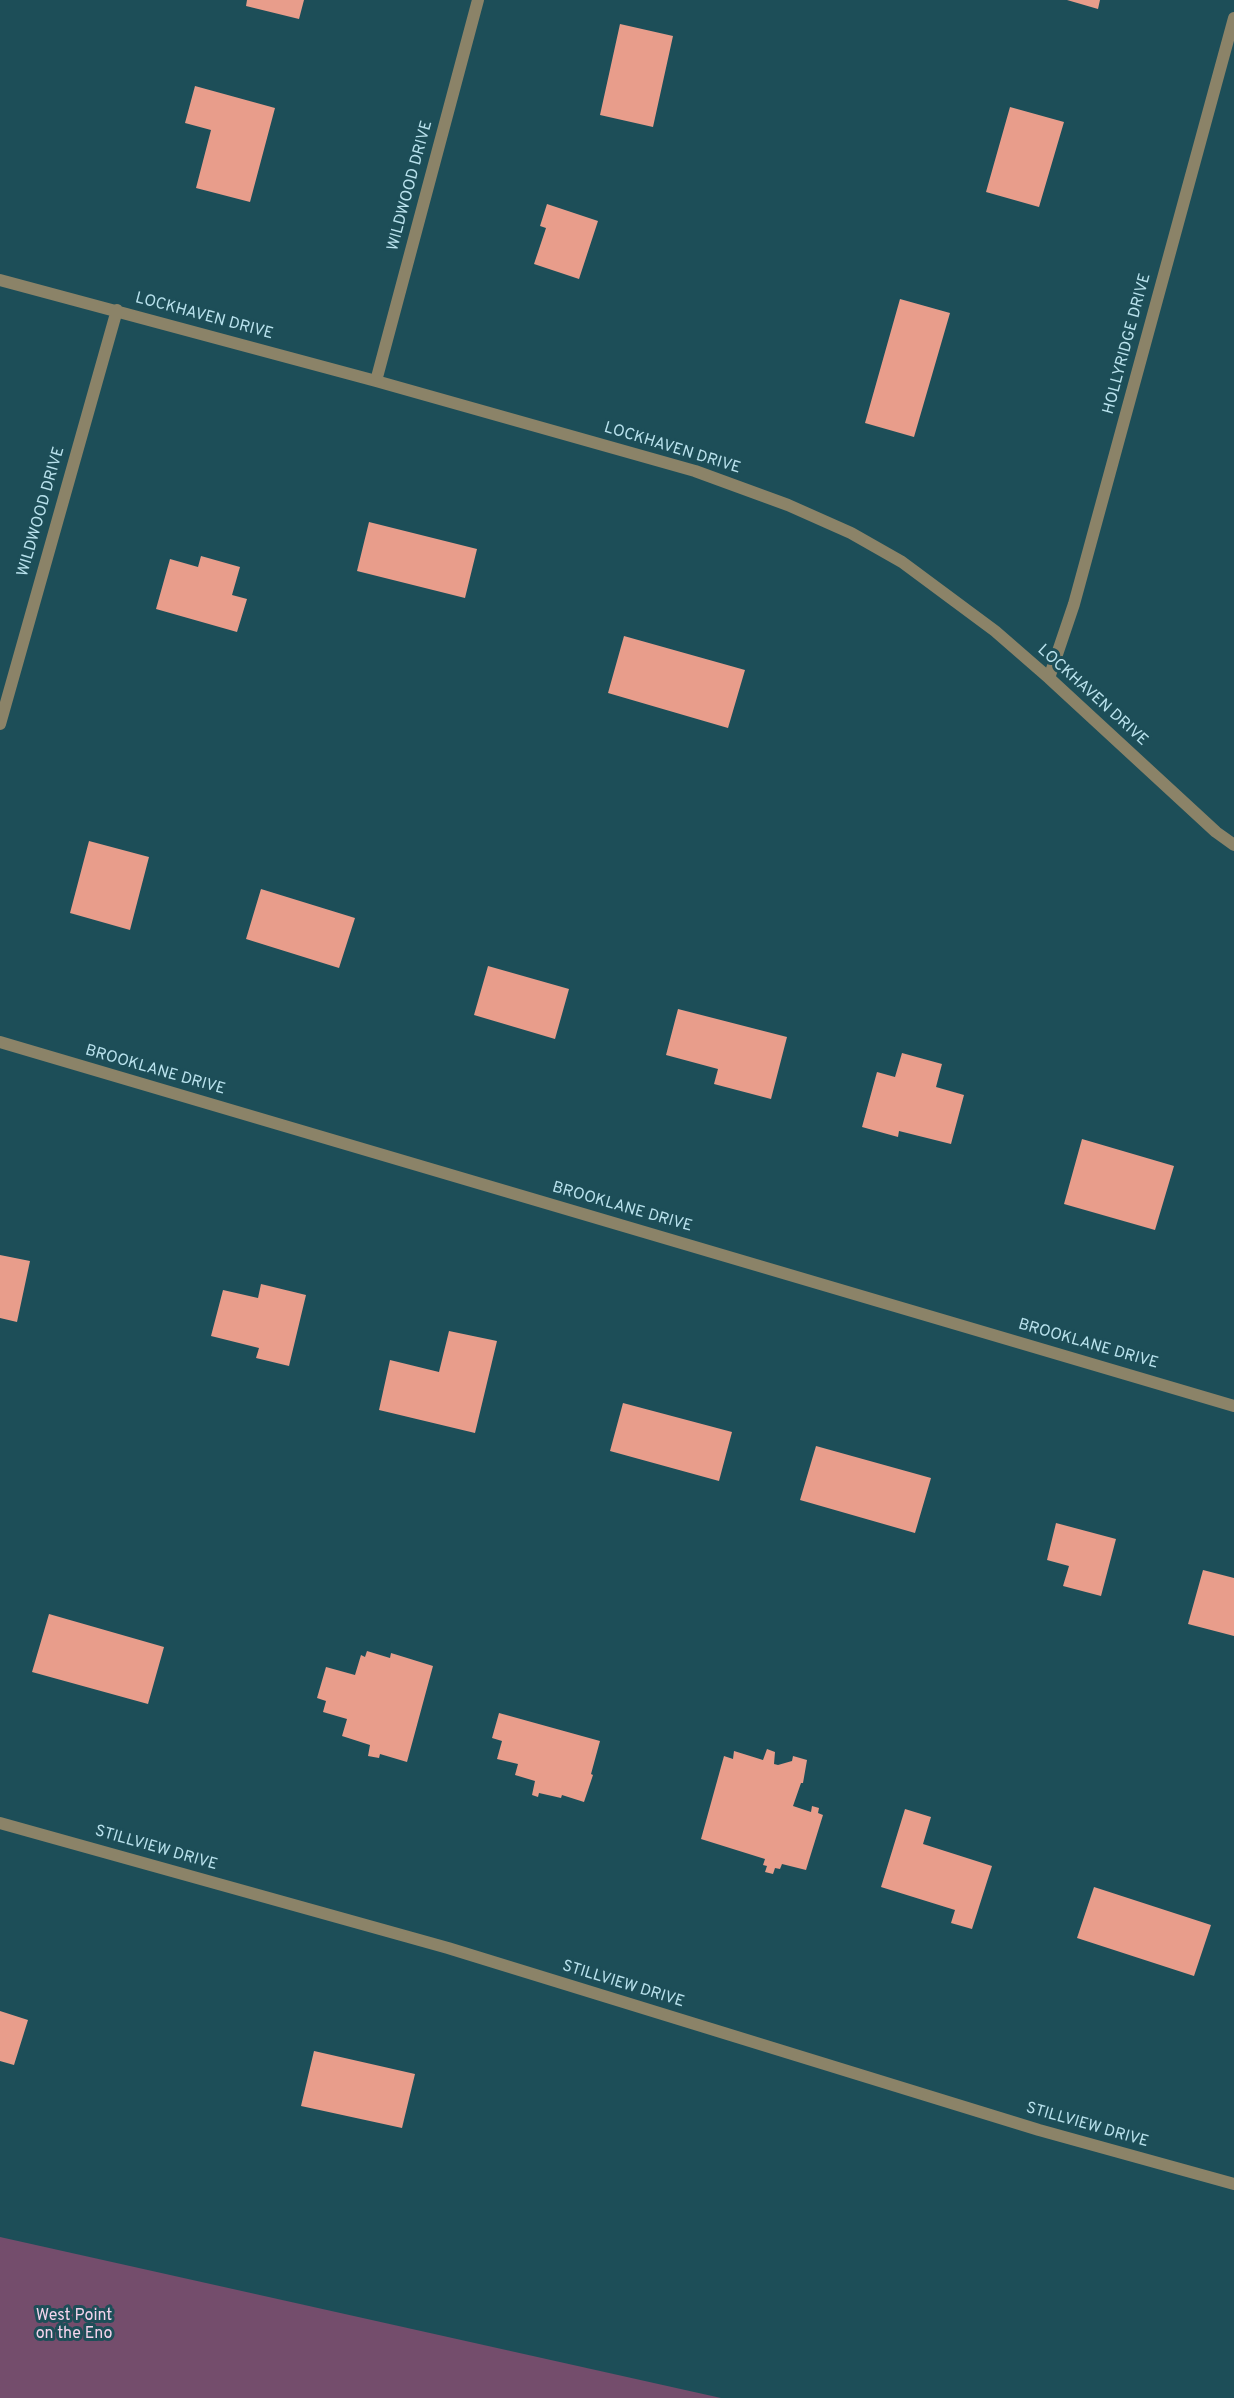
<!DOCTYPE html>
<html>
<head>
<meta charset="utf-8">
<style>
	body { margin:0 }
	canvas { display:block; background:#1d4e58 }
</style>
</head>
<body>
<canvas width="1234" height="2398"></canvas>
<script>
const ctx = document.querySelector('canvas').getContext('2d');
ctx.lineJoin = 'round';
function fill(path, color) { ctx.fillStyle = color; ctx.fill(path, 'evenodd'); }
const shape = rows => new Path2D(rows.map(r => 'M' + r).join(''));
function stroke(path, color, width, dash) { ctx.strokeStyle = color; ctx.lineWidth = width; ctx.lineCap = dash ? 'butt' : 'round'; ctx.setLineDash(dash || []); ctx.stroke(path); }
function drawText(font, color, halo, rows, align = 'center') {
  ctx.font = font + ' Overpass,sans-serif'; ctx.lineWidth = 6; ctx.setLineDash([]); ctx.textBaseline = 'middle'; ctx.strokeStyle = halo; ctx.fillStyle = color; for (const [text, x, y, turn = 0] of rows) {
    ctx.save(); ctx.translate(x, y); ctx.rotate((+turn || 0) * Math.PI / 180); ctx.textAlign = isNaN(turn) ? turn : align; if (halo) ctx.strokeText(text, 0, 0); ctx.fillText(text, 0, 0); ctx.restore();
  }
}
const green = shape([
	[0,2237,721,2398,0,2398]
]);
const building = shape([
	[247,0,304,0,299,19,246,6],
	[1067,0,1100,0,1098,9],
	[620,24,673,36,653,127,600,115],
	[195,86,275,108,250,202,196,188,211,130,185,123],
	[1010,107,1064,122,1039,207,986,192],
	[547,204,598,221,579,279,534,264,546,228,540,226],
	[900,299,950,313,914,437,865,423],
	[369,522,477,549,465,598,357,571],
	[201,556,240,567,232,595,247,599,237,632,156,609,170,559,198,567],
	[624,636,745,670,728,728,608,693],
	[89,841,149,857,130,930,70,913],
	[261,889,355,918,339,968,246,939],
	[488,966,569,989,555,1039,474,1015],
	[678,1009,787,1037,771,1099,714,1084,718,1069,666,1055],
	[902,1053,942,1064,936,1087,964,1095,951,1144,899,1131,898,1137,862,1127,877,1072,895,1077],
	[1082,1139,1174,1166,1155,1230,1064,1204],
	[0,1255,30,1261,17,1322,0,1318],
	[261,1284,306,1295,289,1366,256,1358,259,1348,211,1336,223,1290,258,1298],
	[449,1331,497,1341,475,1433,379,1410,390,1360,439,1372],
	[623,1403,732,1432,719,1481,610,1451],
	[816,1446,931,1478,915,1533,800,1500],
	[1056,1523,1116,1539,1101,1596,1063,1586,1069,1566,1047,1560],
	[1203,1570,1234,1578,1234,1636,1188,1624],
	[49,1614,164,1647,148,1704,32,1672],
	[367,1651,390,1658,391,1653,433,1666,407,1762,380,1754,379,1758,368,1756,370,1745,342,1736,347,1719,323,1712,326,1701,317,1698,326,1667,355,1675,361,1655,365,1657],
	[499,1713,600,1741,591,1774,593,1775,584,1802,562,1795,561,1798,539,1793,538,1797,532,1795,535,1781,515,1775,518,1764,497,1759,502,1741,492,1738],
	[767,1749,775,1752,774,1764,778,1765,792,1761,793,1756,807,1760,803,1783,801,1783,793,1806,811,1812,812,1806,819,1808,818,1813,823,1815,806,1870,782,1864,780,1869,775,1868,773,1874,765,1872,767,1866,763,1865,765,1859,701,1839,724,1756,733,1759,734,1751,763,1760],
	[905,1809,931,1817,923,1844,992,1866,972,1929,951,1923,955,1910,881,1887],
	[1094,1887,1211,1925,1194,1976,1077,1938],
	[0,2011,28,2020,14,2065,0,2061],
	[314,2051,415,2074,402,2128,301,2106]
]);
const minor = shape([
	[0,280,376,381,695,471,788,505,851,533,902,562,995,631,1049,678,1216,832,1234,845],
	[376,381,478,0],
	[1049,678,1074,604,1234,18],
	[0,724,117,310],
	[0,1042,1234,1406],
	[0,1823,448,1948,1039,2130,1234,2184]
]);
const streetNames = [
	["WILDWOOD DRIVE",411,186,-75],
	["LOCKHAVEN DRIVE",204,317,15],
	["HOLLYRIDGE DRIVE",1128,344,-75],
	["LOCKHAVEN DRIVE",672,449,17],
	["WILDWOOD DRIVE",42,512,-74],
	["LOCKHAVEN DRIVE",1092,696,42],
	["BROOKLANE DRIVE",155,1071,16],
	["BROOKLANE DRIVE",622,1208,16],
	["BROOKLANE DRIVE",1088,1345,16],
	["STILLVIEW DRIVE",156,1849,16],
	["STILLVIEW DRIVE",623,1985,17],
	["STILLVIEW DRIVE",1087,2126,16]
];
const parkNames = [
	["West Point",74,2317],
	["on the Eno",74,2335]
];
fill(green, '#744d6c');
fill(building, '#e89d8b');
stroke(minor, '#8b8368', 12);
drawText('16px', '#b9e2ed', '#1d4e58', streetNames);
drawText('16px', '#f5d4ed', '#1d4e58', parkNames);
</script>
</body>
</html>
